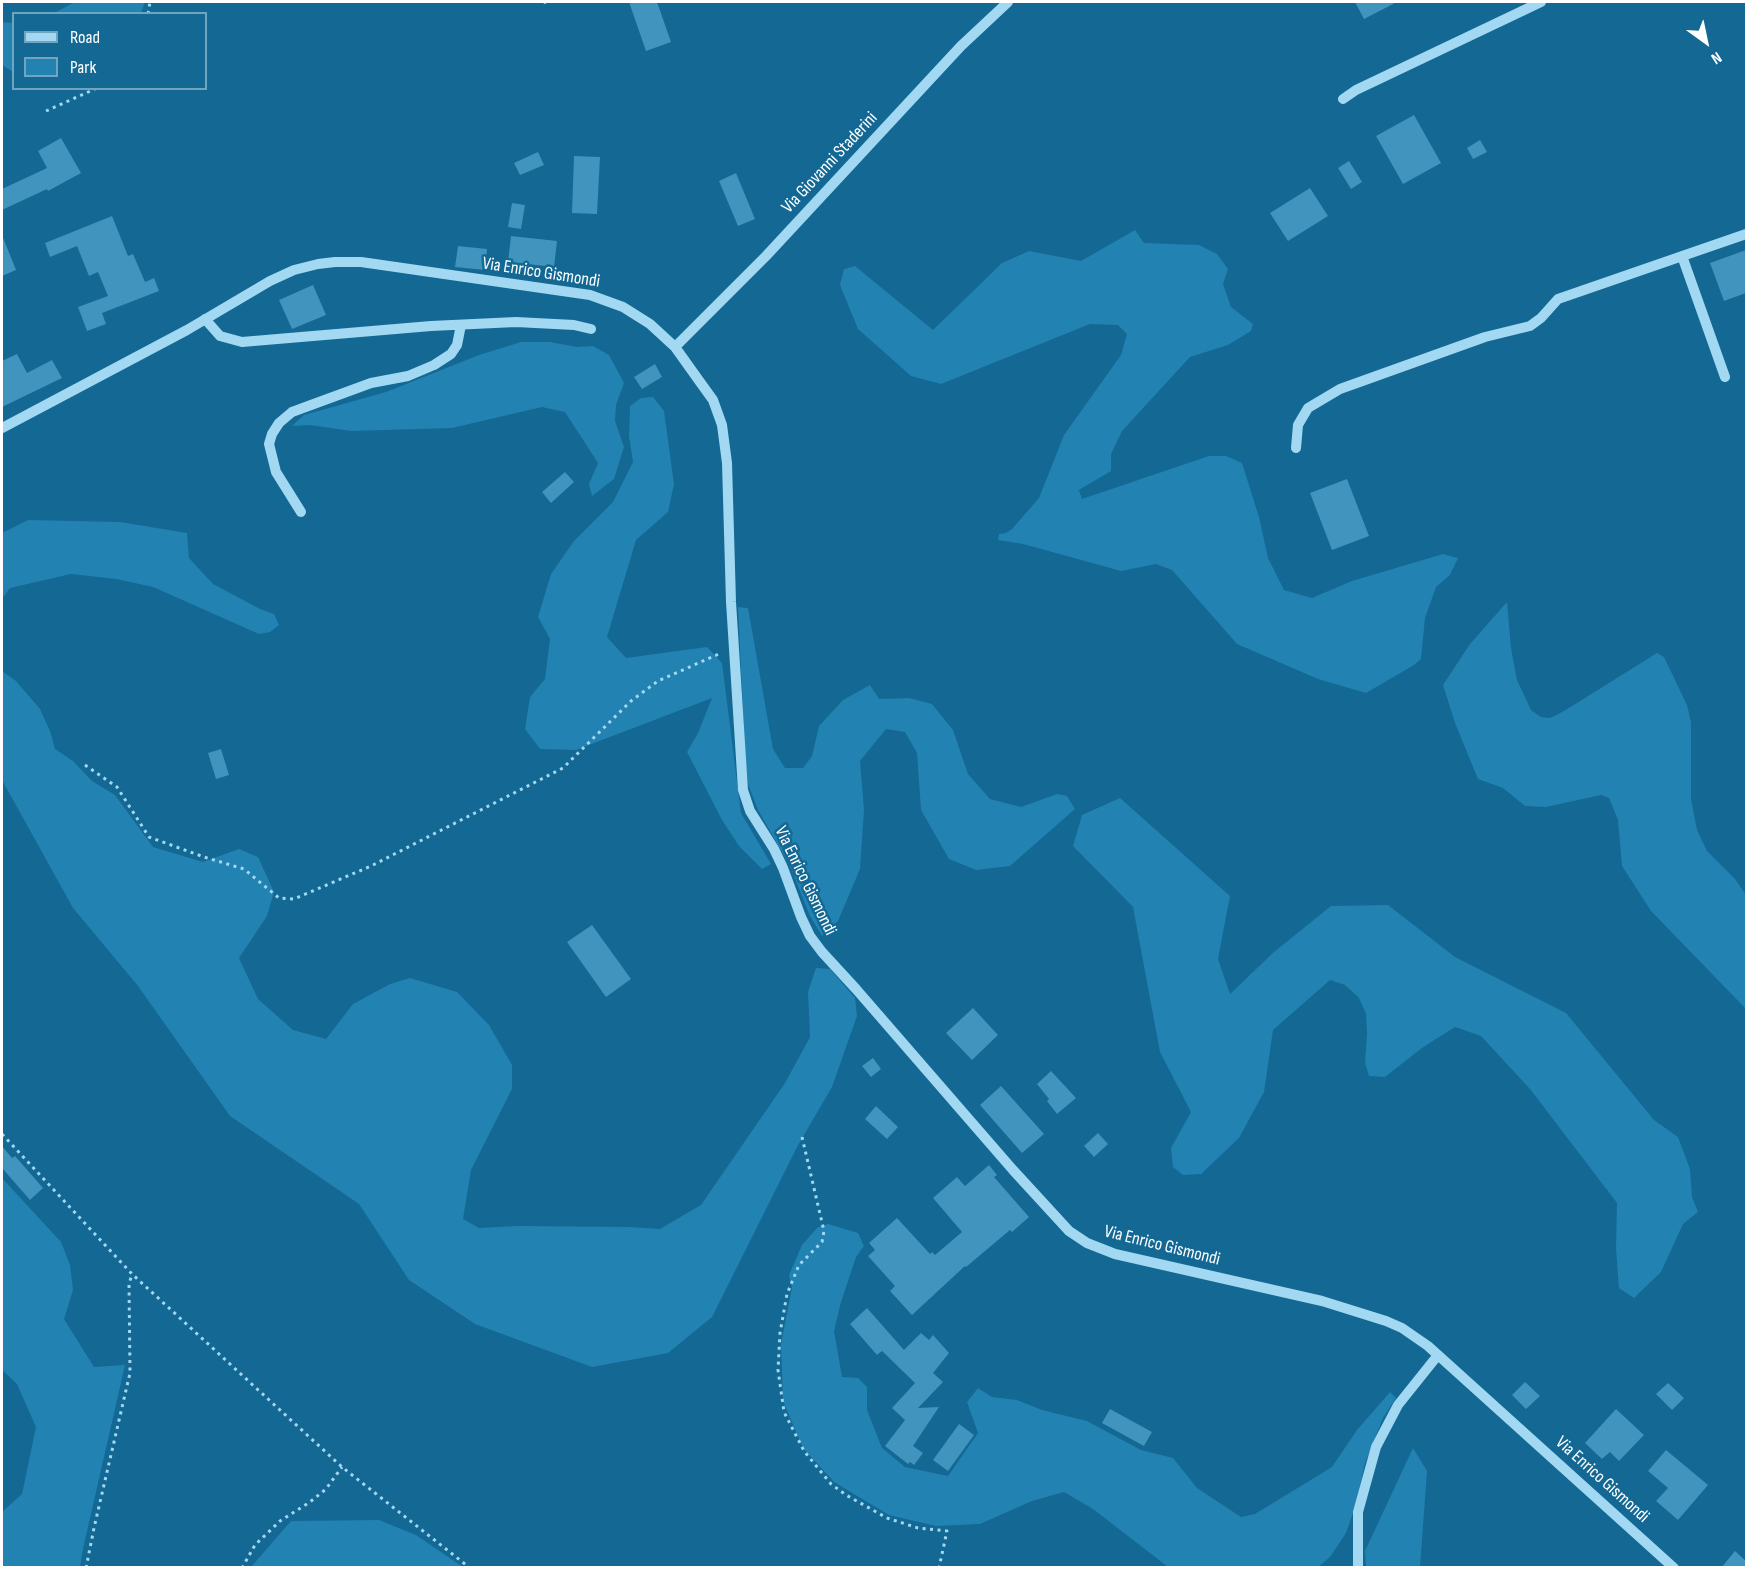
<!DOCTYPE html>
<html>
<head>
<meta charset="utf-8">
<style>
	body { margin:0 }
	#map { position:relative; width:1748px; height:1569px; overflow:hidden; background:#136894; font-family:"Sofia Sans Condensed",sans-serif }
	canvas { display:block }
	.frame { position:absolute; inset:0; border:3px solid #fff; pointer-events:none }
	.legend { position:absolute; left:12px; top:12px; width:195px; height:78px; box-sizing:border-box; background:#136894; border:2px solid #71a4bf; margin:0; padding:8px 10px; list-style:none; font-size:18px; color:#fff }
	.legend li { display:flex; align-items:center; gap:12px; height:30px }
	.legend b { width:30px; border:2px solid #71a4bf }
	.north { position:absolute; left:1676px; top:12px; width:60px; height:60px; -webkit-text-stroke:4px #136894; paint-order:stroke; rotate:147deg; font-size:16px; font-weight:700; line-height:24px; text-align:center; color:#fff }
	.north::after { content:''; display:block; margin:auto; width:21px; height:27px; background:#fff; clip-path:polygon(50% 0,100% 100%,50% 72%,0 100%) }
</style>
</head>
<body>
<div id="map">
<canvas width="1748" height="1569"></canvas>
<div class="frame"></div>
<ul class="legend">
<li><b style="height:8px;background:#a2d8f2"></b>Road</li>
<li><b style="height:16px;background:#2282b1"></b>Park</li>
</ul>
<div class="north">N</div>
</div>
<script>
const ctx = document.querySelector('canvas').getContext('2d');
ctx.lineJoin = 'round';
function fill(path, color) { ctx.fillStyle = color; ctx.fill(path, 'evenodd'); }
const shape = rows => new Path2D(rows.map(r => 'M' + r).join(''));
function stroke(path, color, width, dash) { ctx.strokeStyle = color; ctx.lineWidth = width; ctx.lineCap = dash ? 'butt' : 'round'; ctx.setLineDash(dash || []); ctx.stroke(path); }
function drawText(font, color, halo, rows, align = 'center') {
  ctx.font = font + ' "Sofia Sans Condensed",sans-serif'; ctx.lineWidth = 5; ctx.setLineDash([]); ctx.textBaseline = 'middle'; ctx.strokeStyle = halo; ctx.fillStyle = color; for (const [text, x, y, turn = 0] of rows) {
    ctx.save(); ctx.translate(x, y); ctx.rotate((+turn || 0) * Math.PI / 180); ctx.textAlign = isNaN(turn) ? turn : align; if (halo) ctx.strokeText(text, 0, 0); ctx.fillText(text, 0, 0); ctx.restore();
  }
}
const green = shape([
	[75,2,145,2,141,13,54,13],
	[2,22,13,23,13,72,2,65],
	[1135,230,1144,243,1199,245,1217,254,1228,269,1223,284,1231,307,1253,324,1251,331,1228,345,1190,357,1122,431,1111,454,1111,471,1079,490,1082,499,1209,456,1226,456,1242,463,1259,517,1268,558,1284,590,1312,598,1352,581,1443,554,1458,558,1450,575,1436,587,1425,618,1421,659,1414,665,1366,693,1318,679,1237,644,1172,570,1156,564,1121,571,1023,544,998,540,999,534,1006,533,1012,529,1039,498,1064,435,1121,355,1127,334,1118,325,1090,324,941,384,911,376,858,329,840,285,844,269,855,266,933,330,1002,263,1029,251,1081,261],
	[521,342,550,342,577,347,593,346,609,355,624,383,616,405,615,421,624,447,614,479,592,496,589,484,598,463,565,412,542,407,452,428,351,431,310,425,292,426,304,415,386,392,479,355],
	[653,397,664,411,674,484,668,512,636,540,607,637,626,658,707,647,722,663,741,813,771,864,762,869,739,846,722,820,687,752,698,733,712,698,576,750,540,749,525,729,530,697,545,679,550,639,538,617,551,574,574,541,613,502,633,462,629,436,630,406,641,398],
	[28,520,120,522,187,533,189,558,213,584,260,609,274,614,279,625,270,632,259,634,153,587,116,579,71,574,10,588,2,599,2,533],
	[1507,602,1511,648,1517,680,1531,710,1541,717,1550,718,1564,711,1657,653,1664,657,1687,705,1691,722,1691,799,1697,830,1707,851,1735,879,1746,895,1746,1009,1651,911,1622,866,1618,820,1609,798,1601,795,1546,807,1525,806,1503,788,1478,779,1455,723,1443,685,1470,644],
	[738,607,748,608,773,749,785,768,803,768,812,756,819,726,843,700,870,685,879,699,909,698,932,704,953,730,968,774,990,799,1021,807,1057,794,1067,796,1075,809,1010,866,976,870,949,859,921,810,917,753,905,732,886,729,860,761,864,810,860,869,838,921,822,936,810,916,790,866,758,810,748,784,745,754],
	[2,671,16,681,40,709,50,731,55,749,73,761,92,781,115,795,153,847,203,862,239,849,258,857,274,892,267,916,239,958,258,999,293,1030,326,1039,353,1004,390,984,410,978,457,992,489,1025,512,1065,512,1089,471,1170,463,1219,479,1228,518,1226,629,1227,660,1229,701,1205,785,1083,810,1037,808,992,816,968,830,969,855,998,857,1016,832,1087,797,1147,712,1317,668,1353,592,1367,475,1324,409,1280,359,1204,230,1116,138,986,73,908,2,780],
	[1120,798,1230,896,1218,959,1230,994,1274,952,1331,906,1388,905,1455,957,1566,1013,1654,1120,1678,1137,1690,1169,1692,1197,1698,1212,1683,1224,1661,1272,1634,1298,1619,1288,1616,1249,1617,1203,1530,1089,1481,1036,1455,1027,1422,1048,1385,1077,1369,1076,1365,1063,1367,1033,1366,1014,1359,998,1345,985,1330,980,1273,1030,1264,1092,1239,1138,1201,1174,1183,1175,1173,1167,1171,1148,1191,1112,1160,1052,1133,907,1073,846,1082,815],
	[2,1178,61,1242,70,1265,73,1290,64,1319,94,1367,125,1365,83,1549,80,1567,2,1567,2,1512,22,1494,36,1427,17,1384,2,1370],
	[828,1224,858,1233,864,1246,856,1257,841,1302,834,1331,842,1377,858,1378,867,1387,867,1410,882,1448,905,1467,948,1476,978,1433,967,1402,978,1388,992,1397,1017,1400,1042,1410,1087,1421,1141,1450,1173,1458,1197,1488,1241,1517,1255,1514,1332,1467,1357,1430,1390,1392,1396,1398,1383,1418,1365,1463,1356,1504,1346,1533,1330,1557,1317,1568,1168,1567,1093,1509,1064,1492,1032,1501,980,1524,936,1526,889,1515,834,1482,803,1448,783,1401,781,1344,792,1287,789,1275,802,1245,818,1227],
	[1413,1448,1427,1471,1420,1567,1366,1567,1365,1551],
	[379,1520,416,1535,463,1567,251,1567,291,1521]
]);
const building = shape([
	[629,2,657,2,671,42,646,51],
	[1355,2,1397,2,1364,19],
	[1414,115,1441,163,1403,184,1376,136],
	[61,138,81,173,48,191,47,189,2,210,2,189,47,168,38,151],
	[1480,140,1487,152,1473,159,1467,148],
	[538,152,544,165,520,175,514,163],
	[574,156,600,157,597,214,572,213],
	[1349,161,1362,182,1351,189,1338,168],
	[736,173,755,219,738,226,719,181],
	[1310,188,1328,216,1288,241,1270,213],
	[512,203,525,205,521,229,508,227],
	[112,216,128,256,133,254,145,282,154,278,159,291,102,313,106,324,87,331,78,307,108,296,98,272,89,276,77,246,50,257,45,243],
	[2,235,16,270,2,276],
	[511,236,557,241,554,267,508,262],
	[458,246,487,249,485,270,455,267],
	[1746,250,1746,293,1724,301,1710,263],
	[313,285,326,315,292,329,279,300],
	[17,354,27,373,52,360,62,378,2,407,2,361],
	[655,364,662,377,642,389,634,377],
	[565,472,574,482,551,503,542,492],
	[1347,479,1369,536,1332,550,1310,493],
	[221,749,229,775,216,779,208,753],
	[592,925,631,979,606,997,567,942],
	[973,1008,998,1035,972,1060,946,1033],
	[873,1058,881,1069,871,1077,862,1066],
	[1051,1071,1076,1098,1057,1114,1047,1101,1049,1099,1037,1084],
	[1001,1086,1044,1134,1022,1153,980,1105],
	[876,1106,898,1127,887,1139,865,1119],
	[1098,1133,1108,1144,1094,1157,1084,1146],
	[2,1146,12,1158,15,1156,43,1188,30,1200,2,1168],
	[989,1165,997,1175,994,1177,1029,1217,1012,1232,1010,1230,966,1267,965,1266,912,1315,890,1291,895,1286,868,1256,875,1250,869,1243,897,1218,930,1254,932,1252,935,1255,962,1232,933,1198,957,1177,965,1186],
	[867,1308,904,1350,921,1333,929,1340,933,1335,949,1353,933,1373,943,1382,918,1408,939,1407,913,1446,923,1453,914,1465,910,1462,908,1464,885,1446,905,1420,892,1408,915,1383,882,1351,877,1355,850,1324],
	[1525,1382,1540,1396,1526,1409,1512,1395],
	[1668,1383,1684,1398,1672,1410,1656,1394],
	[1110,1409,1152,1432,1144,1446,1102,1423],
	[1616,1409,1644,1435,1619,1461,1610,1452,1602,1459,1585,1443],
	[959,1424,974,1435,948,1471,933,1460],
	[1666,1450,1708,1485,1678,1520,1656,1501,1668,1488,1648,1471],
	[1735,1551,1746,1561,1746,1568,1721,1568]
]);
const path = shape([
	[544,2,546,3],
	[148,14,150,2],
	[46,111,97,88],
	[85,765,117,787,149,837,204,857,244,869,279,898,294,899,371,866,563,768,631,701,658,681,721,653],
	[2,1134,132,1274,342,1467,470,1568],
	[802,1137,824,1231,822,1242,799,1265,787,1294,780,1333,778,1370,784,1412,804,1451,831,1484,846,1495,887,1518,918,1528,947,1531,939,1568],
	[86,1568,94,1528,130,1373,129,1284,132,1274],
	[242,1568,255,1545,280,1521,310,1502,326,1489,342,1467]
]);
const minor = shape([
	[1343,99,1356,90,1541,2],
	[1682,256,1725,377],
	[205,319,220,336,242,342,431,326,516,322,574,325,591,329],
	[675,347,766,256,961,46,1008,2],
	[2,428,187,330,270,281,294,270,318,264,335,262,361,262,590,295,623,307,650,324,675,347,700,382,713,400,722,425,727,463,731,602,743,790,750,811,774,849,783,868,801,917,810,936,822,952,856,989,1013,1170,1069,1231,1087,1243,1115,1254,1322,1301,1386,1321,1402,1328,1428,1346,1674,1568],
	[1296,448,1298,425,1308,408,1340,389,1485,337,1530,326,1541,318,1558,299,1746,234],
	[301,512,276,472,269,444,272,434,279,423,292,412,311,405,371,383,408,376,434,365,451,354,457,345,461,325],
	[1358,1568,1358,1512,1376,1447,1398,1405,1438,1355]
]);
const streetNames = [
	["Via Giovanni Staderini",830,163,-47],
	["Via Enrico Gismondi",541,273,9],
	["Via Enrico Gismondi",805,881,64],
	["Via Enrico Gismondi",1162,1246,14],
	["Via Enrico Gismondi",1602,1480,42]
];
fill(green, '#2282b1');
fill(building, '#4094be');
stroke(path, '#a2d8f2', 3, [3, 4.5]);
stroke(minor, '#a2d8f2', 10);
drawText('18px', '#fff', '#136894', streetNames);
</script>
</body>
</html>
